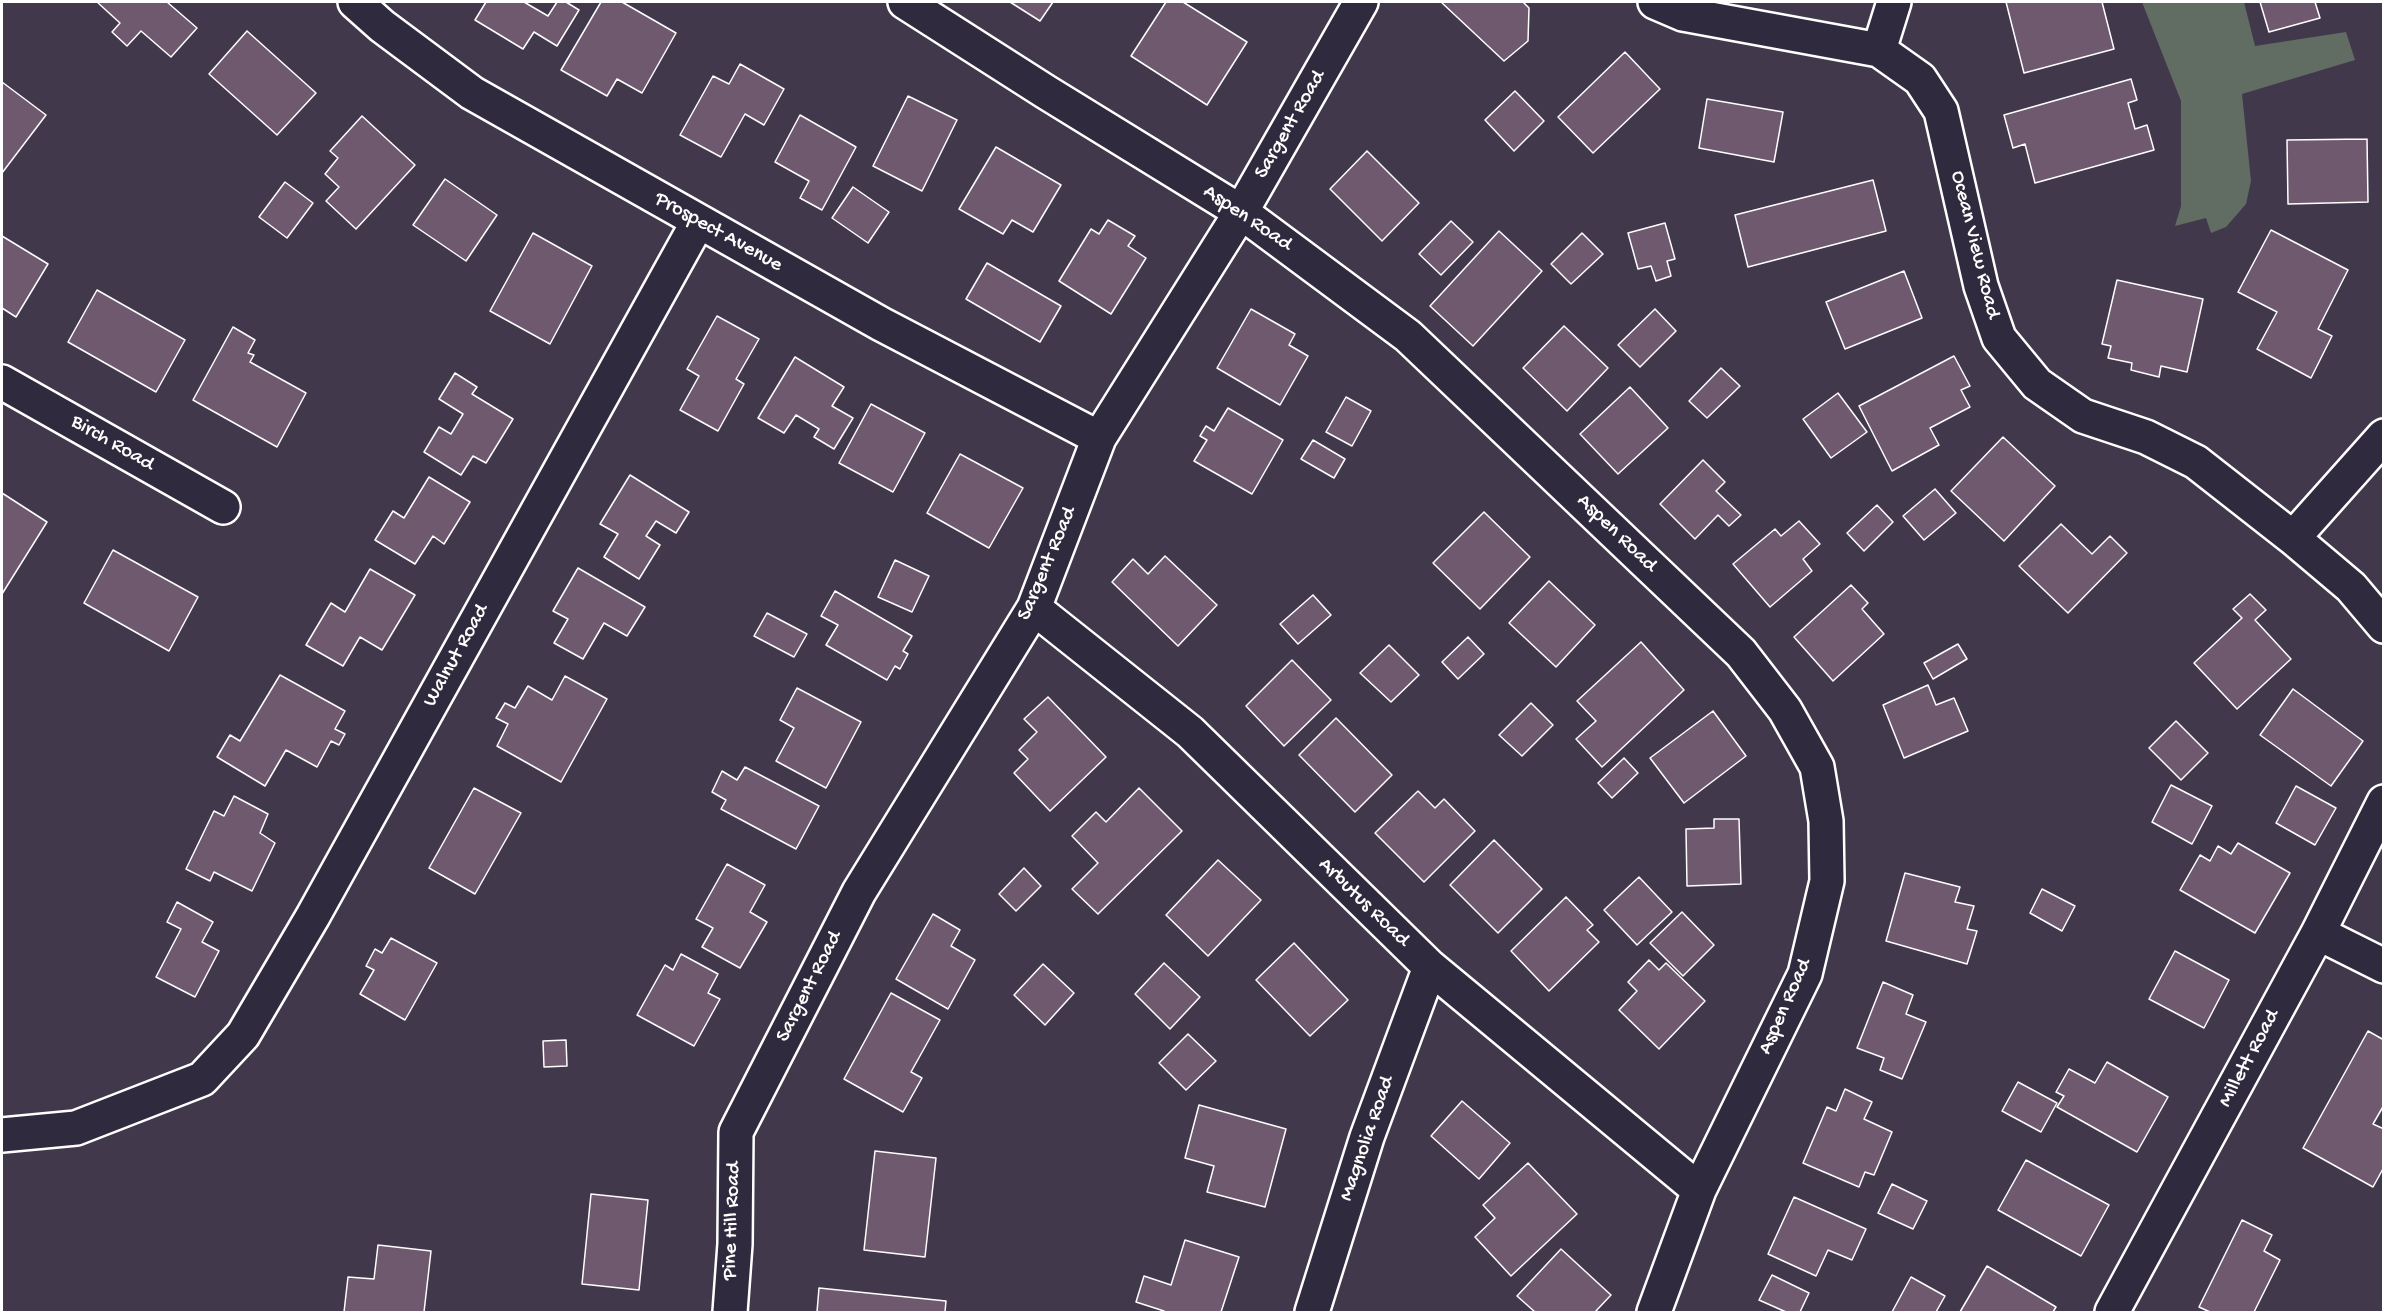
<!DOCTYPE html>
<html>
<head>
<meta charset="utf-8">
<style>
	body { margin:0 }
	#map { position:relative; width:2385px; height:1314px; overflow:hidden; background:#42384c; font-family:"Gochi Hand",sans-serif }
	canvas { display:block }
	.frame { position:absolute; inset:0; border:3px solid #fff; pointer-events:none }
</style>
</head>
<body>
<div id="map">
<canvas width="2385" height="1314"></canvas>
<div class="frame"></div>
</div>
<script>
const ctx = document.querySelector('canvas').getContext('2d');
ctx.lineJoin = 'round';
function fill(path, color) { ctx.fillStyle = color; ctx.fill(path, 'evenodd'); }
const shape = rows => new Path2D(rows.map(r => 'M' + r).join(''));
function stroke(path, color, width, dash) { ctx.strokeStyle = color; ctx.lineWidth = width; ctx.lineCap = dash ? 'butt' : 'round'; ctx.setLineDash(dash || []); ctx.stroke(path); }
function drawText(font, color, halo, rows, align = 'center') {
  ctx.font = font + ' "Gochi Hand",sans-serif'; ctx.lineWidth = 6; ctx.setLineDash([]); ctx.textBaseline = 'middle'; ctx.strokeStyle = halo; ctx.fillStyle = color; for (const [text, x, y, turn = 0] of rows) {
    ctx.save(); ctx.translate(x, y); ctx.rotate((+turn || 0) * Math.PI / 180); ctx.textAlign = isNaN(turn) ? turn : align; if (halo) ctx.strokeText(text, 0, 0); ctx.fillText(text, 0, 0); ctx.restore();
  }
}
const green = shape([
	[2142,2,2244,2,2255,46,2346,32,2355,60,2242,94,2251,181,2246,204,2226,227,2211,233,2206,218,2175,226,2181,206,2181,101]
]);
const building = shape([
	[97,2,167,2,197,28,171,57,141,31,127,46,112,32,120,23,97,2],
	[486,2,524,2,548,16,557,2,566,2,579,10,557,46,534,32,523,49,475,20,486,2],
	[601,2,622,2,676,33,642,93,617,79,607,96,561,70,601,2],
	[1010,2,1053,2,1040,21,1010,2],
	[1166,2,1183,2,1247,42,1207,105,1131,56,1166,2],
	[1441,2,1523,2,1529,8,1528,41,1504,61,1441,2],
	[2006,2,2102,2,2114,49,2024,73,2006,2],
	[2260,2,2315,2,2320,18,2269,32,2260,2],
	[247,31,316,93,277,135,209,74,247,31],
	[1625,52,1660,89,1593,153,1558,117,1625,52],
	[740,64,784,89,764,125,745,114,721,157,680,135,713,76,729,84,740,64],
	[2131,79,2137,100,2128,103,2135,129,2147,125,2154,150,2035,183,2025,144,2013,148,2004,115,2131,79],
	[2,82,46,115,2,173,2,82],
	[1515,91,1544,121,1514,151,1485,120,1515,91],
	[908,96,957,120,922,191,873,166,908,96],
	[1707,99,1783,112,1774,162,1699,148,1707,99],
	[800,115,856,147,822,210,800,198,809,181,775,162,800,115],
	[362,116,415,165,356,229,326,201,339,187,325,174,338,158,330,151,362,116],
	[2367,139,2368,202,2288,204,2287,140,2367,139],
	[996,147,1061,185,1033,232,1012,220,1003,234,959,209,996,147],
	[1367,151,1419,203,1382,241,1330,189,1367,151],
	[445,179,497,215,466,261,413,225,445,179],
	[1873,180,1886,231,1748,267,1735,215,1873,180],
	[285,182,313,203,287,238,259,217,285,182],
	[853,187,889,212,868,243,832,218,853,187],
	[1108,220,1135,236,1128,246,1146,258,1111,314,1059,281,1091,229,1099,234,1108,220],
	[1451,221,1473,242,1441,275,1419,254,1451,221],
	[1665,223,1675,259,1667,261,1671,276,1656,281,1651,266,1638,269,1628,233,1665,223],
	[2271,230,2348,270,2318,329,2332,336,2311,378,2257,349,2277,312,2238,292,2271,230],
	[1499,231,1542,271,1473,346,1430,306,1499,231],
	[533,233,592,266,550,344,490,311,533,233],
	[1582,233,1603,254,1571,284,1551,264,1582,233],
	[2,236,48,264,16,317,2,308,2,236],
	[987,263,1061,306,1040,342,966,299,987,263],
	[1904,271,1922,318,1845,349,1826,302,1904,271],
	[2117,280,2203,299,2187,372,2161,366,2159,377,2131,370,2132,363,2108,358,2111,346,2102,344,2117,280],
	[97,290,185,340,156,392,68,342,97,290],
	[1251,309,1295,334,1289,345,1308,356,1280,405,1217,368,1251,309],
	[1655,309,1676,331,1640,367,1618,345,1655,309],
	[717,316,759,339,736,379,744,384,718,431,680,410,699,376,687,369,717,316],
	[1564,326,1608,368,1567,411,1523,368,1564,326],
	[233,327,255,340,248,353,254,355,250,362,306,393,277,447,193,400,233,327],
	[1954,356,1970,386,1961,390,1970,407,1930,428,1939,445,1892,471,1859,406,1954,356],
	[795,357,844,387,832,406,853,418,834,449,814,437,819,429,796,415,784,433,758,418,795,357],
	[1721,368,1740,386,1707,418,1689,401,1721,368],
	[455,373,477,387,472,394,513,419,486,463,473,456,461,475,424,452,439,427,451,434,463,414,439,399,455,373],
	[1630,387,1668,428,1618,474,1580,434,1630,387],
	[1838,393,1867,432,1831,458,1803,419,1838,393],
	[1346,397,1371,411,1352,446,1326,432,1346,397],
	[871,404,925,433,893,492,839,463,871,404],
	[1228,408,1283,440,1252,494,1194,461,1207,440,1200,436,1206,426,1214,431,1228,408],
	[2003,437,2055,486,2004,541,1951,491,2003,437],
	[1313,440,1345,459,1334,478,1301,459,1313,440],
	[960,454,1023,488,989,548,927,513,960,454],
	[1703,460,1725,482,1716,491,1741,515,1729,526,1718,515,1695,539,1660,504,1703,460],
	[630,475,689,512,676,533,656,521,646,536,660,545,639,579,604,557,618,534,600,524,630,475],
	[429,477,470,502,444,544,433,536,415,564,375,540,393,511,404,518,429,477],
	[1935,489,1956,513,1924,540,1903,516,1935,489],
	[2,493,47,522,2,594,2,493],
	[1877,505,1893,522,1864,551,1847,533,1877,505],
	[1484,512,1530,557,1480,609,1433,563,1484,512],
	[1799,521,1820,544,1803,559,1812,571,1770,607,1733,564,1775,529,1781,536,1799,521],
	[2061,524,2092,554,2110,536,2127,553,2068,613,2019,566,2061,524],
	[113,550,198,597,169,651,84,603,113,550],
	[1165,556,1217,605,1178,646,1112,582,1133,559,1148,574,1165,556],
	[895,560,929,576,912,612,878,597,895,560],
	[578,568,645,607,627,636,604,623,583,659,554,643,568,619,553,611,578,568],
	[370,569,415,595,382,650,360,637,343,666,306,645,331,603,345,612,370,569],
	[1549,581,1595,625,1556,667,1509,623,1549,581],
	[1851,585,1868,603,1862,609,1884,634,1833,681,1794,637,1851,585],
	[835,591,912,636,903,651,908,654,900,669,895,666,887,680,826,645,838,625,821,616,835,591],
	[2250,594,2266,610,2255,620,2291,659,2237,709,2194,663,2242,618,2233,609,2250,594],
	[1313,595,1331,615,1298,644,1280,624,1313,595],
	[767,613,807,634,794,657,754,636,767,613],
	[1468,637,1484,654,1458,679,1442,662,1468,637],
	[1641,642,1684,690,1602,767,1576,739,1596,721,1577,701,1641,642],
	[1958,644,1967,659,1933,679,1924,663,1958,644],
	[1389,645,1419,675,1391,702,1360,673,1389,645],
	[1292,660,1331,700,1284,746,1246,706,1292,660],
	[280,675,345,711,335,729,345,734,339,745,331,741,317,767,286,750,265,786,217,757,230,735,240,741,280,675],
	[565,676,607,699,561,782,497,746,508,724,496,718,505,703,515,708,528,686,552,700,565,676],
	[1928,685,1936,705,1954,698,1968,731,1904,758,1883,705,1928,685],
	[797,688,861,722,826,788,776,761,794,728,780,720,797,688],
	[2293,689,2363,741,2331,786,2260,735,2293,689],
	[1048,697,1106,757,1050,811,1014,773,1028,759,1019,750,1037,732,1024,719,1048,697],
	[1531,703,1553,725,1522,756,1499,735,1531,703],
	[1713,711,1746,756,1684,803,1650,758,1713,711],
	[1336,718,1392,775,1355,812,1299,755,1336,718],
	[2176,721,2208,753,2181,780,2149,748,2176,721],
	[1624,758,1638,773,1612,798,1598,783,1624,758],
	[745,767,819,806,796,849,721,809,726,800,712,792,722,771,737,780,745,767],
	[2171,785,2212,806,2192,844,2152,822,2171,785],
	[2296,786,2336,808,2315,845,2276,823,2296,786],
	[474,788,521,813,475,894,429,868,474,788],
	[1139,788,1182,831,1098,914,1072,889,1098,863,1072,836,1096,812,1106,822,1139,788],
	[1418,791,1435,808,1444,799,1475,831,1424,882,1375,833,1418,791],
	[234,796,268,814,260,833,275,843,252,891,214,872,210,881,186,869,214,811,224,816,234,796],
	[1714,819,1739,819,1741,884,1687,886,1686,829,1714,828,1714,819],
	[1494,840,1542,889,1498,933,1450,885,1494,840],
	[2238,843,2290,873,2255,933,2180,890,2200,855,2210,861,2218,846,2231,854,2238,843],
	[1218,860,1261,900,1208,956,1166,915,1218,860],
	[727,864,765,885,750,912,767,922,740,968,702,947,713,928,696,919,727,864],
	[1024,868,1041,886,1016,911,999,894,1024,868],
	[1905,873,1960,887,1955,902,1974,906,1967,929,1977,931,1967,964,1886,941,1905,873],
	[1639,877,1672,912,1637,945,1604,910,1639,877],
	[2042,889,2075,906,2062,931,2030,913,2042,889],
	[1566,897,1593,925,1587,930,1599,942,1549,991,1511,951,1566,897],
	[177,902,213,922,202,942,219,951,195,997,156,977,181,929,167,922,177,902],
	[1682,912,1714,945,1683,976,1650,943,1682,912],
	[933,914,960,930,951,946,975,960,948,1009,896,979,933,914],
	[391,938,437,963,405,1020,360,994,374,970,366,966,375,949,382,953,391,938],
	[1294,943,1348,1000,1310,1036,1256,980,1294,943],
	[2175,951,2229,980,2204,1028,2149,999,2175,951],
	[681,954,718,974,708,993,720,999,694,1046,637,1015,665,965,673,970,681,954],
	[1649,960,1659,970,1666,963,1705,1001,1659,1049,1619,1010,1637,991,1628,982,1649,960],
	[1164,963,1200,997,1170,1029,1135,994,1164,963],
	[1043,964,1074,993,1045,1025,1014,995,1043,964],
	[1883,982,1913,995,1906,1014,1926,1022,1902,1079,1880,1070,1884,1058,1857,1048,1883,982],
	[891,993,940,1020,911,1072,922,1078,903,1112,844,1079,891,993],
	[2368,1031,2384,1040,2384,1105,2373,1124,2384,1129,2384,1167,2373,1187,2303,1148,2368,1031],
	[1188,1034,1216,1061,1186,1090,1159,1063,1188,1034],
	[566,1040,567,1066,544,1067,543,1041,566,1040],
	[2107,1062,2168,1097,2137,1152,2057,1107,2064,1096,2056,1092,2069,1069,2095,1083,2107,1062],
	[2018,1082,2057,1103,2041,1132,2002,1111,2018,1082],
	[1845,1089,1872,1102,1864,1119,1892,1132,1874,1175,1865,1172,1859,1187,1803,1163,1827,1107,1836,1111,1845,1089],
	[1462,1101,1510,1143,1479,1179,1431,1136,1462,1101],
	[1199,1105,1286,1129,1265,1207,1207,1192,1214,1166,1185,1158,1199,1105],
	[875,1151,936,1158,925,1257,864,1250,875,1151],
	[2026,1160,2109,1205,2081,1256,1998,1210,2026,1160],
	[1528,1163,1577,1214,1511,1276,1475,1237,1495,1218,1483,1205,1528,1163],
	[1892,1184,1927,1201,1913,1229,1878,1213,1892,1184],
	[591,1194,648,1200,639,1290,582,1284,591,1194],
	[1794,1197,1866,1229,1852,1260,1828,1250,1816,1276,1768,1254,1794,1197],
	[2242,1220,2272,1235,2264,1251,2280,1260,2254,1312,2210,1312,2199,1307,2242,1220],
	[1185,1240,1239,1257,1221,1312,1163,1312,1164,1311,1136,1302,1144,1276,1171,1285,1185,1240],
	[378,1245,431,1251,424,1312,344,1312,348,1277,374,1279,378,1245],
	[1561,1249,1611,1295,1595,1312,1535,1312,1517,1296,1561,1249],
	[1987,1266,2056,1307,2053,1312,1960,1312,1987,1266],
	[1772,1275,1809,1293,1800,1312,1786,1312,1759,1300,1772,1275],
	[1911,1277,1945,1296,1936,1312,1892,1312,1911,1277],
	[819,1288,946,1301,945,1312,817,1312,819,1288]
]);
const minor = shape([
	[355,2,382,26,472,93,881,324,1099,438],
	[905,2,1046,92,1241,212,1408,336,1741,653,1785,710,1817,767,1826,821,1827,881,1805,974,1699,1190,1654,1312],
	[1655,2,1683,14,1879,50,1920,79,1941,111,1981,286,1999,338,2037,384,2083,416,2146,437,2196,462,2293,538,2351,587,2384,626],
	[1879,50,1894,2],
	[2,382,223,507],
	[2293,538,2384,436],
	[1034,608,1190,732,1430,967,1699,1190],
	[2318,933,2384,966],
	[2,1135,76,1128,202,1079,243,1035,313,916,698,222],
	[730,1312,735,1244,736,1132,859,892,1034,608,1099,438,1241,212,1361,2],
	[1312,1312,1367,1137,1430,967],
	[2112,1312,2318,933,2384,802]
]);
const streetNames = [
	["Sargent Road",1291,125,-60],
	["Aspen Road",1247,219,34],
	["Prospect Avenue",718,233,29],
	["Ocean View Road",1974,245,76],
	["Birch Road",112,444,30],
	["Aspen Road",1616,534,44],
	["Sargent Road",1048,564,-67],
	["Walnut Road",457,656,-61],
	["Arbutus Road",1363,903,44],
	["Sargent Road",810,987,-63],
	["Aspen Road",1786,1007,-66],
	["Millett Road",2250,1059,-62],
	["Magnolia Road",1368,1139,-71],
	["Pine Hill Road",733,1221,-88]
];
fill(green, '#616d62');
fill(building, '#6e596f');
stroke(building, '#fff', 1.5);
stroke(minor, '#fff', 38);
stroke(minor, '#2f2a3d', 33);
drawText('21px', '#fff', '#2f2a3d', streetNames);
</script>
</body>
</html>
